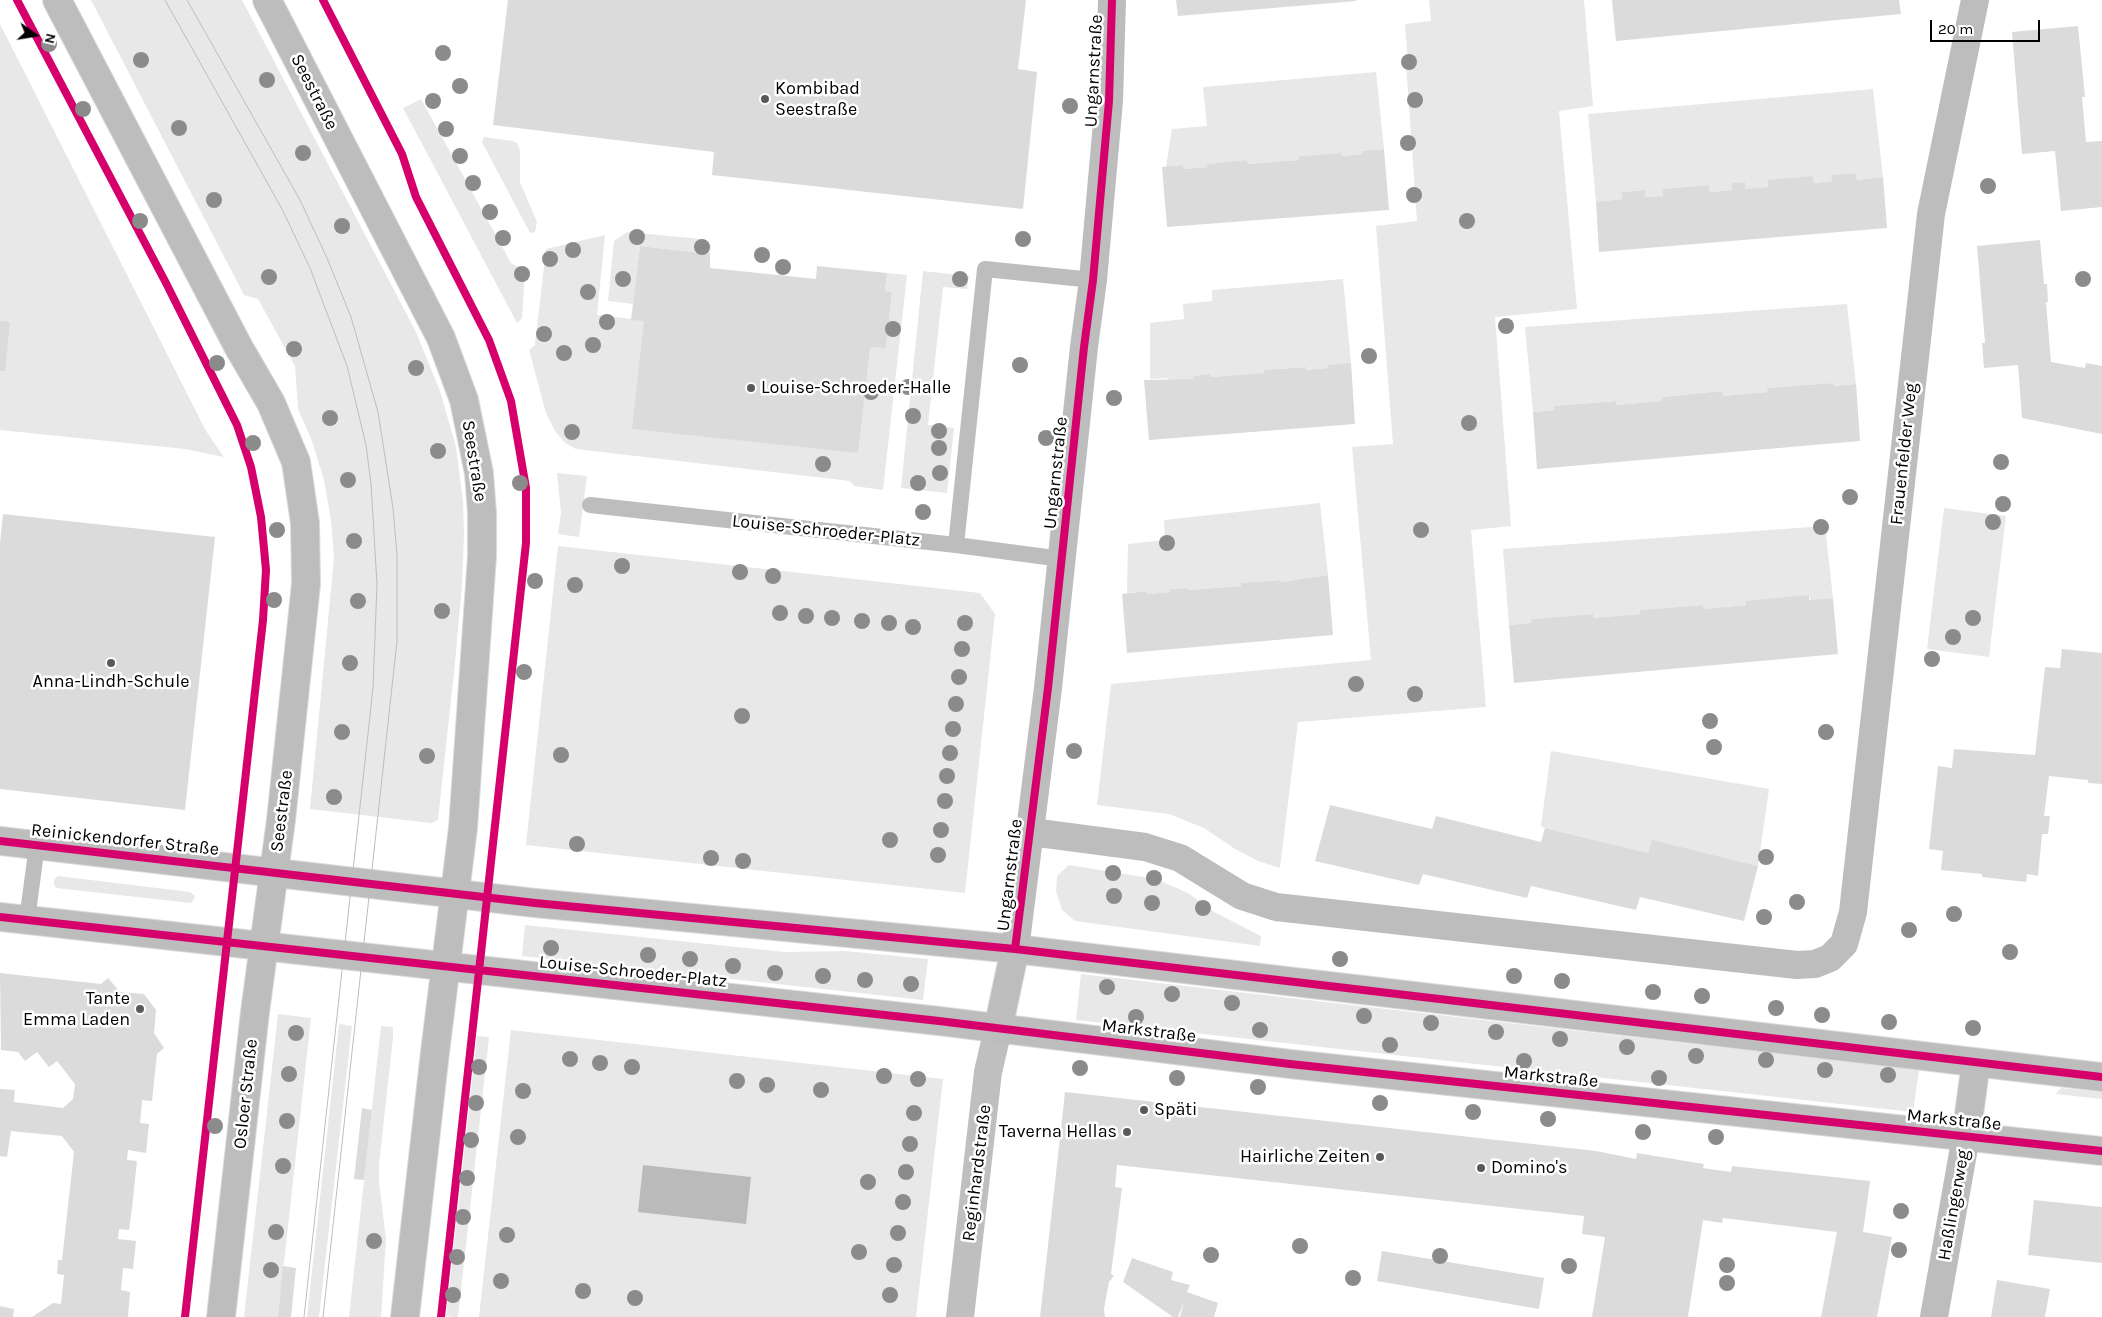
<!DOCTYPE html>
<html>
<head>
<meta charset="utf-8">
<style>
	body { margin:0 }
	#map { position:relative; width:2102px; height:1317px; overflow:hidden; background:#fff; font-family:Karla,sans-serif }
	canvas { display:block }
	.north { position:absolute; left:10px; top:10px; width:50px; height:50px; -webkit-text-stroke:4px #fff; paint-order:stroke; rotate:103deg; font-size:14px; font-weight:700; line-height:20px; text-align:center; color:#000 }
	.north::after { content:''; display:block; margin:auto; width:18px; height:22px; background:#000; clip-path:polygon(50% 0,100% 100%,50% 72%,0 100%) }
	.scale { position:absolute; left:1930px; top:20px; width:110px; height:22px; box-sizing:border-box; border:2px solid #000; border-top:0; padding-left:6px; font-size:15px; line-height:18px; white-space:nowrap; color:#000; -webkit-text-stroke:4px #fff; paint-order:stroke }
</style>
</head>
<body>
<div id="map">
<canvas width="2102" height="1317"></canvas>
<div class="north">N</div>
<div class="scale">20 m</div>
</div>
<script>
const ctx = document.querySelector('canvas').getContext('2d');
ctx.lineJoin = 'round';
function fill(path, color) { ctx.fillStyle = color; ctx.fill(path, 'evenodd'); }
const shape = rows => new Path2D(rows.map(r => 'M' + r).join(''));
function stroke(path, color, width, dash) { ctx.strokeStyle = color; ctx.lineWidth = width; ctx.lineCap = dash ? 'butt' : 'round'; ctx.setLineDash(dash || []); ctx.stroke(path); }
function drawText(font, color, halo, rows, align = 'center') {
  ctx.font = font + ' Karla,sans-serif'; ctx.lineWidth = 5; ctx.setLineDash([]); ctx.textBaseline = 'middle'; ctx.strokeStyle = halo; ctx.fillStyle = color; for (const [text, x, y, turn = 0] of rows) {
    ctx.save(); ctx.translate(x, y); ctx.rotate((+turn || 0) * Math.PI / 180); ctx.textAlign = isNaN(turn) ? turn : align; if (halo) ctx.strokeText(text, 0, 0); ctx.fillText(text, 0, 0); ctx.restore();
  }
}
const green = shape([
	[91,0,242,0,416,332,440,391,456,447,463,502,464,535,462,585,455,663,438,820,431,823,310,809,334,558,331,520,324,480,312,441,298,409,295,366,258,299,244,295],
	[1429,0,1584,0,1593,106,1559,111,1577,309,1495,317,1511,526,1471,530,1486,707,1298,722,1280,868,1258,861,1235,849,1204,828,1169,814,1097,805,1111,684,1371,660,1352,447,1393,444,1376,226,1417,221,1406,63,1408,63,1405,24,1431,21],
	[0,24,206,431,224,457,185,449,0,430],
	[1376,72,1384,149,1363,151,1363,154,1341,156,1340,153,1299,156,1299,160,1248,164,1247,160,1208,164,1208,167,1183,169,1183,165,1166,167,1172,129,1207,126,1203,87],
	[1873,89,1883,177,1857,180,1856,173,1831,175,1832,181,1814,183,1813,176,1768,187,1745,189,1745,182,1732,183,1732,190,1710,192,1709,185,1663,189,1663,196,1645,197,1644,190,1621,192,1622,199,1596,202,1588,114],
	[421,99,511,263,525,271,522,318,517,323,403,108],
	[484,137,513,141,517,143,520,150,520,182,537,222,535,232,530,233,482,142],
	[627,232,702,239,711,245,710,254,640,246,633,304,608,301,614,241],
	[605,235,597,315,886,348,892,292,885,291,887,273,907,275,883,490,854,486,850,481,576,449,565,443,555,431,546,413,529,350,535,345,546,249],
	[923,271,969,276,967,289,943,287,928,425,954,428,947,493,901,488],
	[1343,279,1351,363,1328,368,1306,370,1305,367,1264,370,1264,373,1210,377,1210,374,1193,376,1194,379,1169,381,1168,378,1150,379,1150,323,1184,319,1183,304,1212,301,1212,290],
	[1847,304,1856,384,1834,386,1833,383,1768,388,1768,392,1723,396,1722,391,1662,397,1662,401,1616,405,1615,401,1555,406,1555,410,1533,412,1525,327],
	[557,473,587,476,579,537,558,534,561,512],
	[1320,503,1328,575,1281,582,1280,580,1241,583,1241,586,1187,590,1187,588,1170,589,1170,592,1147,594,1146,591,1127,593,1128,544,1165,540,1164,520],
	[1944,508,2006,516,1989,657,1927,649],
	[1825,526,1833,598,1810,600,1809,595,1746,605,1703,609,1703,605,1640,610,1640,614,1593,618,1592,614,1532,619,1531,623,1509,625,1503,549],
	[558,546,980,593,995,614,965,893,526,845],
	[1551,751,1769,789,1758,866,1653,841,1648,853,1545,828,1541,826],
	[1069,865,1156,879,1188,893,1214,912,1261,936,1260,946,1075,921,1062,910,1056,891,1057,876],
	[58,876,190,892,194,895,195,898,191,903,56,888,54,884,54,880],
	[525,925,785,952,845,951,928,959,923,1000,522,956],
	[1081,974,1919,1070,1913,1112,1076,1020],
	[278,1014,311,1018,278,1317,244,1317],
	[339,1024,352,1026,319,1317,307,1317],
	[381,1026,393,1027,393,1037,379,1165,379,1182,386,1239,381,1317,349,1317],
	[511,1030,943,1079,916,1317,479,1317],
	[477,1036,489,1037,458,1317,453,1317,446,1316],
	[2061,1088,2102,1092,2102,1099,2055,1094]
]);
const water = shape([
	[643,1165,751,1177,746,1224,638,1212]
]);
const building = shape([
	[508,0,1026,0,1018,69,1037,72,1023,209,712,175,714,152,493,125],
	[1176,0,1356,0,1356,1,1178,16],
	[1612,0,1899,0,1901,14,1616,41],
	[2078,26,2085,97,2082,97,2086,142,2102,141,2102,207,2061,211,2055,151,2022,154,2012,32],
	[1384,149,1389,210,1167,227,1162,167,1183,165,1183,169,1208,167,1207,164,1247,160,1248,164,1299,160,1299,156,1341,153,1341,156,1363,154,1362,151],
	[1856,173,1857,180,1883,177,1887,228,1599,252,1596,202,1622,199,1621,192,1645,190,1645,197,1663,196,1663,189,1709,185,1710,192,1732,190,1732,183,1745,182,1745,189,1768,187,1768,180,1813,176,1814,183,1832,181,1831,175],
	[2040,240,2044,284,2047,284,2048,302,2046,302,2051,362,2085,368,2086,363,2102,366,2102,434,2022,418,2018,365,1984,368,1982,343,1985,343,1977,246],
	[640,246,710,254,710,268,816,279,817,266,887,273,885,291,892,292,886,348,870,347,858,453,632,429,644,321,631,320],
	[0,321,10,322,5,371,0,371],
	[1351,363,1355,424,1149,440,1144,380,1194,379,1193,376,1210,374,1210,377,1264,373,1264,370,1306,367,1306,370,1328,368,1328,365],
	[1833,383,1834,386,1856,384,1860,441,1537,469,1533,412,1555,410,1554,406,1616,401,1616,405,1662,401,1662,397,1722,391,1723,396,1768,392,1767,388],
	[3,514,215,537,185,810,0,789,0,543],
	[1328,575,1333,635,1127,653,1122,594,1147,591,1147,594,1170,592,1170,589,1187,588,1187,590,1241,586,1241,583,1280,580,1281,582],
	[1809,595,1809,600,1833,598,1838,654,1514,683,1509,625,1531,623,1532,619,1593,614,1593,618,1640,614,1640,610,1703,605,1703,609,1746,605,1746,601],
	[2062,649,2102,653,2102,784,2088,783,2088,780,2049,776,2044,816,2050,816,2048,834,2042,834,2038,876,2027,874,2026,882,1982,877,1982,874,1941,870,1943,851,1929,849,1938,766,1952,768,1954,749,2035,755,2045,667,2060,668],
	[1330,805,1432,829,1436,816,1541,842,1545,828,1648,853,1652,840,1758,866,1744,921,1640,897,1636,910,1531,886,1527,898,1423,874,1419,885,1315,861],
	[0,973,101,984,108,978,120,992,144,994,156,1010,154,1033,164,1048,157,1054,152,1101,142,1100,140,1123,149,1124,146,1153,128,1150,127,1160,137,1161,132,1208,129,1230,119,1229,118,1239,136,1241,133,1269,123,1268,121,1290,130,1292,128,1317,32,1317,53,1303,61,1304,64,1275,57,1274,58,1260,62,1260,74,1152,62,1136,11,1131,7,1157,0,1156,0,1089,15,1090,14,1102,63,1108,73,1099,75,1084,57,1061,49,1067,37,1052,25,1061,18,1052,1,1050],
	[1065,1092,1596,1151,1636,1159,1637,1153,1704,1164,1703,1168,1731,1172,1732,1166,1870,1181,1863,1232,1892,1237,1877,1317,1821,1317,1837,1232,1723,1218,1722,1223,1703,1220,1688,1317,1592,1317,1605,1237,1582,1234,1584,1216,1117,1165,1115,1187,1122,1188,1111,1274,1114,1276,1109,1282,1104,1309,1105,1317,1040,1317],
	[362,1108,372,1110,364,1180,354,1179],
	[2034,1200,2102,1207,2102,1263,2028,1255],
	[1382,1251,1544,1278,1539,1309,1377,1281],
	[1132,1258,1173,1272,1171,1280,1190,1285,1187,1292,1218,1303,1214,1317,1180,1317,1184,1302,1178,1317,1173,1317,1123,1282],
	[283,1266,296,1268,291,1317,278,1317],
	[1997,1280,2050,1289,2045,1317,1991,1317],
	[0,1306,14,1309,13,1317,0,1317]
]);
const lane = shape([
	[590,505,956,545,1062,559],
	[956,545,985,269,1093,280],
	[27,920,37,845]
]);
const street = shape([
	[1031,832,1145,847,1180,858,1242,896,1276,907,1797,965,1815,964,1830,958,1844,944,1853,912,1931,214,1975,0],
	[1015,949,1048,688,1084,347,1093,280,1109,101,1112,0],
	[1934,1317,1966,1136]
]);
const secondary = shape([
	[960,1317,988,1072,998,1029]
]);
const primary = shape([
	[57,0,238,346,271,403,296,462,305,523,306,584,281,820,255,1012,221,1317],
	[267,0,441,338,464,400,479,473,482,513,482,556,463,828,435,1052,405,1317],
	[0,841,535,903,1015,949,2102,1077],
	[0,917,939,1021,1290,1064,2102,1151],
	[998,1029,1015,949],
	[1966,1136,1976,1063]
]);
const tram = shape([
	[165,0,282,209,310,268,347,366,366,445,371,484,377,584,373,688,304,1317],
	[187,0,300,200,327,258,351,317,378,412,393,508,397,554,397,641,323,1317]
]);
const cycleway = shape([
	[17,0,166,283,237,425,251,467,261,517,266,570,263,620,185,1317],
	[323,0,402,154,416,197,489,340,511,401,526,488,526,543,441,1317],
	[0,841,535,903,1015,949,2102,1077],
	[0,917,939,1021,1290,1064,2102,1151],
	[1015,949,1048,688,1084,347,1093,280,1109,101,1112,0]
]);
const trees = [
	[49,44],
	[443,53],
	[141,60],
	[1409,62],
	[267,80],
	[460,86],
	[1415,100],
	[433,101],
	[1070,106],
	[83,109],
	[179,128],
	[446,129],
	[1408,143],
	[303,153],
	[460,156],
	[473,183],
	[1988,186],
	[1414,195],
	[214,200],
	[490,212],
	[140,221],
	[1467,221],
	[342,226],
	[637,237],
	[503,238],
	[1023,239],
	[702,247],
	[573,250],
	[762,255],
	[550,259],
	[783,267],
	[522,274],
	[269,277],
	[623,279],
	[960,279],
	[2083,279],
	[588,292],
	[607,322],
	[1506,326],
	[893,329],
	[544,334],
	[593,345],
	[294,349],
	[564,353],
	[1369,356],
	[217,363],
	[1020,365],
	[416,368],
	[908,387],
	[871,392],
	[1114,398],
	[913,416],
	[330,418],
	[1469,423],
	[939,431],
	[572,432],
	[1046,438],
	[253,443],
	[939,448],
	[438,451],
	[2001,462],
	[823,464],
	[940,473],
	[348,480],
	[520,483],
	[918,483],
	[1850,497],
	[2003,504],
	[923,512],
	[1993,522],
	[1821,527],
	[277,530],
	[1421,530],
	[354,541],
	[1167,543],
	[622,566],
	[740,572],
	[773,576],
	[535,581],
	[575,585],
	[274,600],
	[358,601],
	[442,611],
	[780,613],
	[806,616],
	[832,618],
	[1973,618],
	[862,621],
	[889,623],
	[965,623],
	[913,627],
	[1953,637],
	[962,649],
	[1932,659],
	[350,663],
	[524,672],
	[959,677],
	[1356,684],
	[1415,694],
	[956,704],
	[742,716],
	[1710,721],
	[953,729],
	[342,732],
	[1826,732],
	[1714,747],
	[1074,751],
	[950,753],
	[561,755],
	[427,756],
	[947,776],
	[334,797],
	[945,801],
	[941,830],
	[890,840],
	[577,844],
	[938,855],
	[1766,857],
	[711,858],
	[743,861],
	[1113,873],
	[1154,878],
	[1114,896],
	[1797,902],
	[1152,903],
	[1203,908],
	[1954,914],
	[1764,917],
	[1909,930],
	[551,948],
	[2010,952],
	[648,955],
	[690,959],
	[1340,959],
	[733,966],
	[775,973],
	[823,976],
	[1514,976],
	[865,980],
	[1562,981],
	[911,984],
	[1107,987],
	[1653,992],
	[1172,994],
	[1702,996],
	[1232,1003],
	[1776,1008],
	[1822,1015],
	[1364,1016],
	[1136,1017],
	[1889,1022],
	[1431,1023],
	[1973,1028],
	[1260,1030],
	[1496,1032],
	[296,1033],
	[1560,1039],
	[1390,1045],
	[1627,1047],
	[1696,1056],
	[570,1059],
	[1766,1060],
	[1524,1061],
	[600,1063],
	[479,1067],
	[632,1067],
	[1080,1068],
	[1825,1070],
	[289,1074],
	[1888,1075],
	[884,1076],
	[1177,1078],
	[1659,1078],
	[918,1079],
	[737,1081],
	[767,1085],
	[1258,1087],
	[821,1090],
	[523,1091],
	[476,1103],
	[1380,1103],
	[1473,1112],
	[914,1113],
	[1548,1119],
	[287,1121],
	[215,1126],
	[1643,1132],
	[518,1137],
	[1716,1137],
	[471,1140],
	[910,1144],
	[283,1166],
	[906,1172],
	[467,1178],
	[868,1182],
	[903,1202],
	[1901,1211],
	[463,1217],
	[276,1232],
	[898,1233],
	[507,1235],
	[374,1241],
	[1300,1246],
	[1899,1250],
	[859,1252],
	[1211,1255],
	[1440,1256],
	[457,1257],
	[894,1265],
	[1727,1265],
	[1569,1266],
	[271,1270],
	[1353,1278],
	[501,1281],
	[1727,1283],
	[583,1291],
	[453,1295],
	[890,1295],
	[635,1298]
];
const markers = [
	[765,99,5,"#595959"],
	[751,388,5,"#595959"],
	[111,663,5,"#595959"],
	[140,1009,5,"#595959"],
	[1144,1110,5,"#595959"],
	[1127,1132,5,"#595959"],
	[1380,1157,5,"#595959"],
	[1481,1168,5,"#595959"]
];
const streetNames = [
	["Ungarnstraße",1094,71,-87],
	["Seestraße",314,92,63],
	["Frauenfelder Weg",1904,454,-84],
	["Seestraße",474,461,81],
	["Ungarnstraße",1056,473,-84],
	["Louise-Schroeder-Platz",826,531,6],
	["Seestraße",282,811,-83],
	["Reinickendorfer Straße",125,840,6],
	["Ungarnstraße",1010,875,-83],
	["Louise-Schroeder-Platz",633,972,6],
	["Markstraße",1149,1031,7],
	["Markstraße",1551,1077,6],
	["Osloer Straße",246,1094,-84],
	["Markstraße",1954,1120,6],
	["Reginhardstraße",977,1173,-83],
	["Haßlingerweg",1954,1205,-80]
];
const poiNames = [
	["Kombibad",775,89],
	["Seestraße",775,110],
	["Louise-Schroeder-Halle",761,388],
	["Anna-Lindh-Schule",111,682,"center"],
	["Tante",130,999,"right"],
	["Emma Laden",130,1020,"right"],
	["Späti",1154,1110],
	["Taverna Hellas",1117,1132,"right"],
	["Hairliche Zeiten",1370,1157,"right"],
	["Domino's",1491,1168]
];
fill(green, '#e8e8e8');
fill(water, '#bababa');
fill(building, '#dbdbdb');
stroke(primary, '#dbdbdb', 30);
stroke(lane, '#bdbdbd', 16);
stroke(street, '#bdbdbd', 28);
stroke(secondary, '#bfbfbf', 28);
stroke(primary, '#bdbdbd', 28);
stroke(tram, '#bdbdbd', 1);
stroke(cycleway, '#d6006c', 8);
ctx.fillStyle = '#8b8b8b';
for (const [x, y] of trees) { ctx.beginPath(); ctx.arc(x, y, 8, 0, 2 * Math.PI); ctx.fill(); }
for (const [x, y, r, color] of markers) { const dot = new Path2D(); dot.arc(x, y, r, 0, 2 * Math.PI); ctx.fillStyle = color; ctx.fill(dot); stroke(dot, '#fff', 2); }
drawText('18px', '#000', '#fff', streetNames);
drawText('18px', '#000', '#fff', poiNames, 'left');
</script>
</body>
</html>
